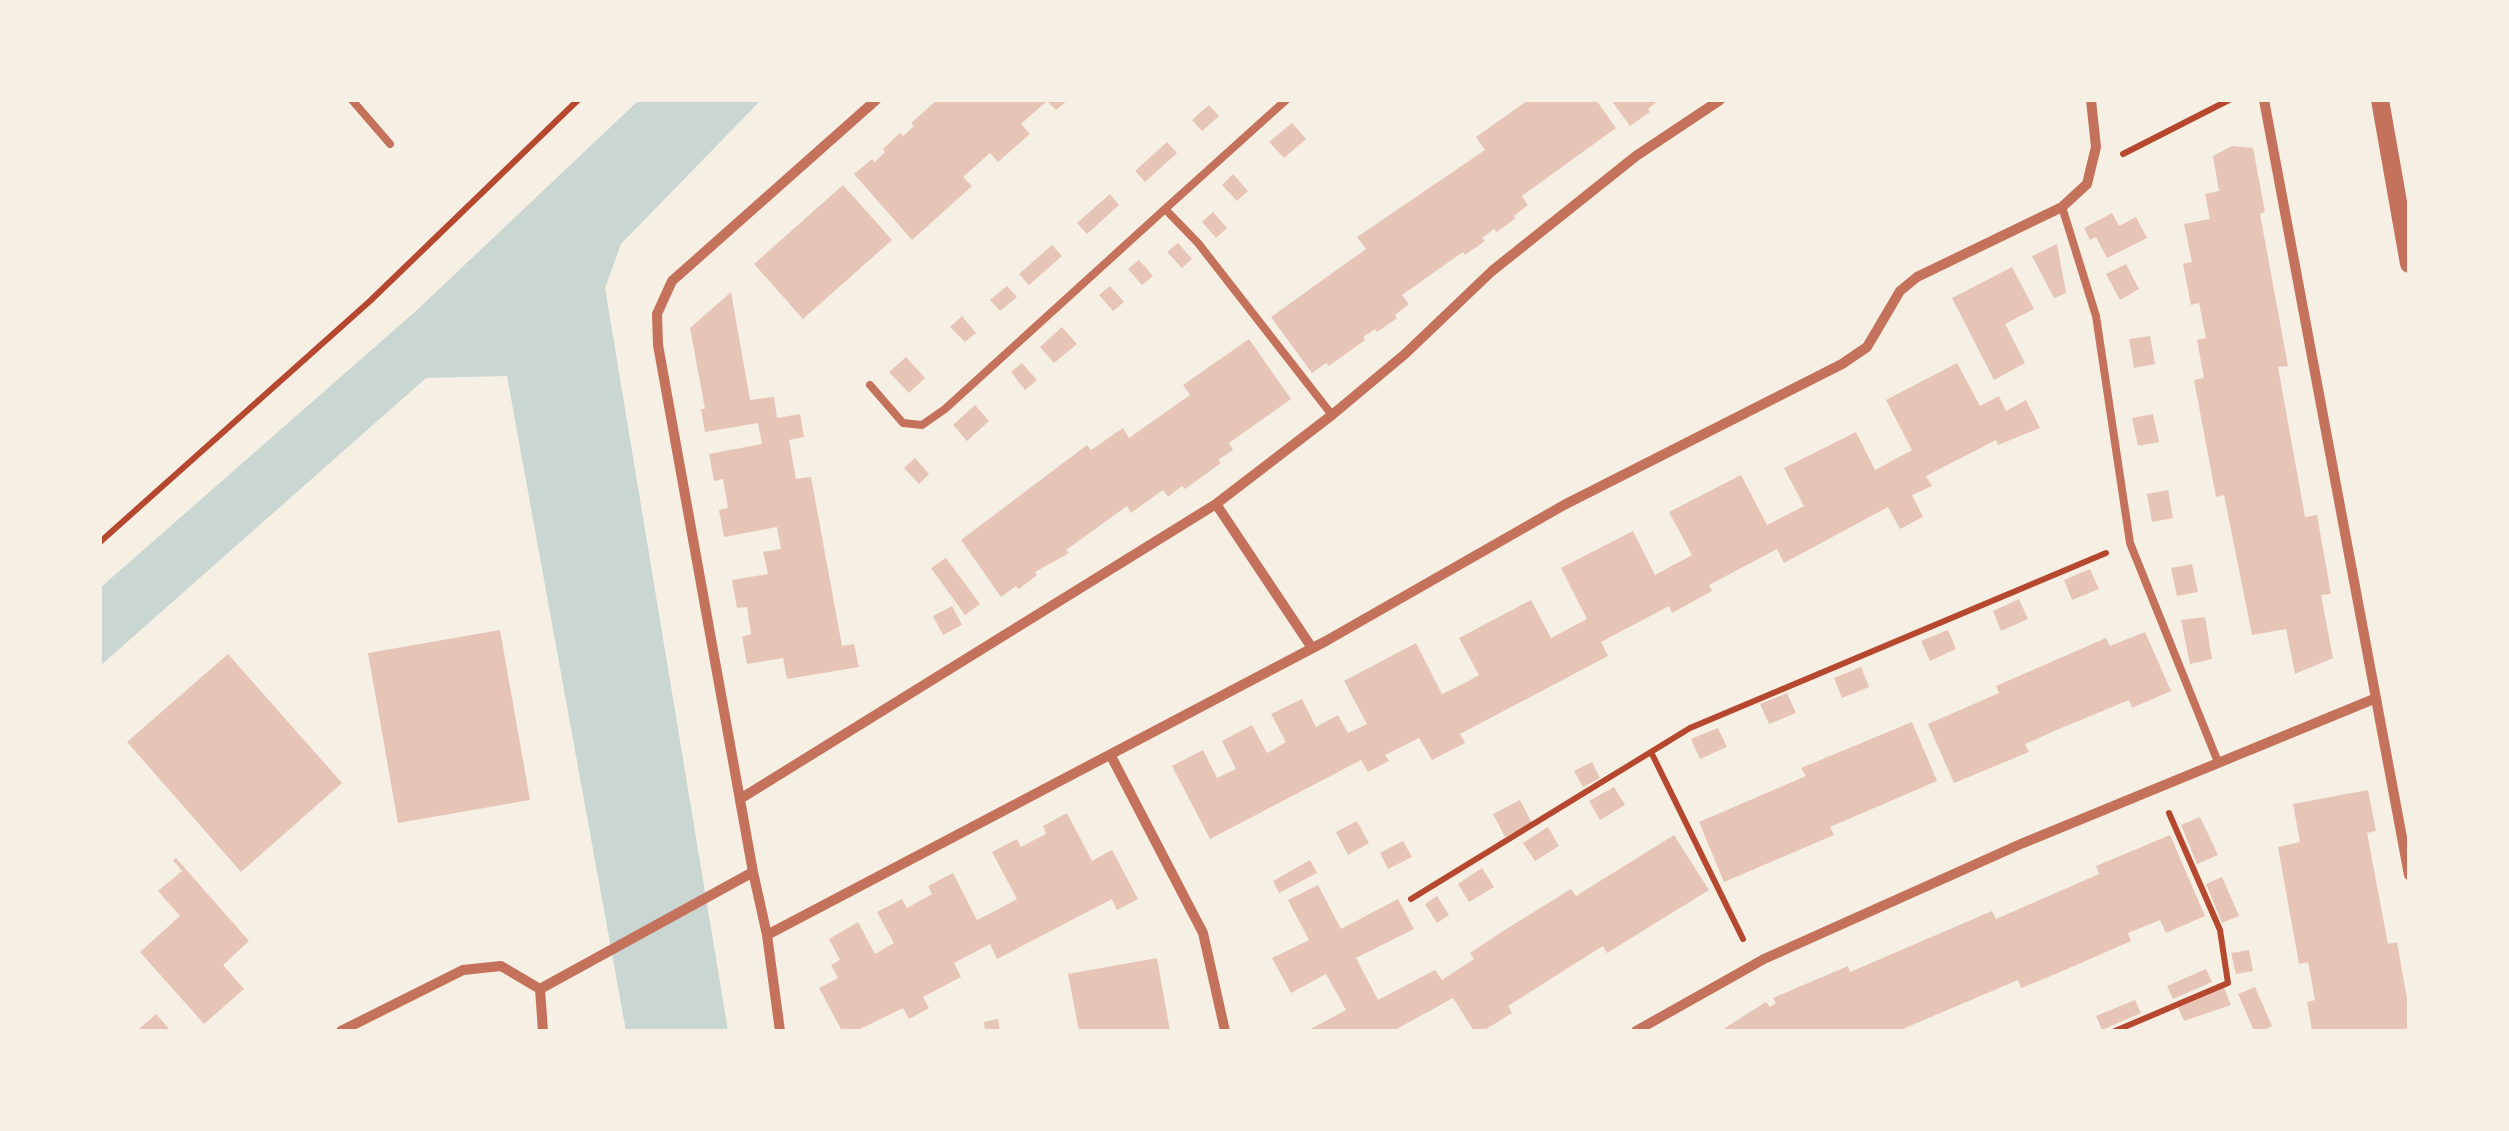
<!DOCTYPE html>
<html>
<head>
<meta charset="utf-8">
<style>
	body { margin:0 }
	#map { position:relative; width:2509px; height:1131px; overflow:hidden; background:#f6efe4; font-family:"Work Sans",sans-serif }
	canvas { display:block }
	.frame { position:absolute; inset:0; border:102px solid #f6efe4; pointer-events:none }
</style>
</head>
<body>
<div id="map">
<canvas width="2509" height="1131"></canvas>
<div class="frame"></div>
</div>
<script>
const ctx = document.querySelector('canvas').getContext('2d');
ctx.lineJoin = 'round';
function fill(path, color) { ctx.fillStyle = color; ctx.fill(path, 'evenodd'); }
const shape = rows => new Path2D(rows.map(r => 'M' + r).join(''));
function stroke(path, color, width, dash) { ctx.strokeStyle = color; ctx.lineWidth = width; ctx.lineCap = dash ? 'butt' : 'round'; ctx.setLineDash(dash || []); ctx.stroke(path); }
const water = shape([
	[639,100,761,100,621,244,605,288,728,1031,626,1031,507,376,426,378,100,666,100,588,417,310]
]);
const building = shape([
	[937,100,1068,100,1056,110,1047,101,1021,124,1030,134,998,162,990,153,963,177,972,186,912,240,854,174,872,159,875,162,885,152,883,149,900,133,903,136,914,126,911,123],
	[1528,100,1596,100,1616,128,1522,196,1528,205,1514,216,1516,218,1497,232,1494,229,1482,238,1485,241,1465,255,1463,252,1402,295,1409,304,1395,315,1397,318,1377,332,1375,329,1363,337,1365,340,1329,366,1326,363,1312,373,1271,317,1366,249,1357,237,1485,150,1476,137],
	[1611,100,1659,100,1648,109,1650,112,1630,126],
	[1209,105,1219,116,1202,131,1192,120],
	[1292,123,1306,139,1284,158,1269,142],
	[1167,142,1177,153,1145,182,1135,171],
	[2232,146,2253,148,2265,212,2260,214,2288,366,2278,367,2305,517,2317,515,2331,594,2321,595,2333,658,2295,674,2286,629,2252,635,2224,495,2216,497,2194,380,2204,378,2197,340,2206,338,2199,303,2191,305,2183,264,2192,262,2184,224,2210,219,2205,194,2219,191,2213,156],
	[1233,174,1248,191,1237,201,1222,185],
	[843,185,892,240,803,319,754,264],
	[1110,194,1119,205,1087,234,1077,223],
	[1213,212,1227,228,1216,238,1202,222],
	[2112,213,2119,226,2136,217,2147,238,2107,258,2096,237,2090,240,2084,228],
	[1178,243,1192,259,1182,268,1167,252],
	[2057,244,2066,293,2054,298,2032,256],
	[1052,245,1062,256,1029,285,1019,274],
	[1139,260,1153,276,1142,285,1128,269],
	[2126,264,2139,289,2120,300,2106,274],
	[2012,267,2034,309,2005,324,2025,363,1994,380,1952,298],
	[1007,286,1017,297,1000,311,990,300],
	[1110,286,1124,302,1113,311,1099,295],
	[731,292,750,400,774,397,777,418,800,414,804,437,789,440,796,479,811,477,842,646,854,644,859,667,787,679,783,658,747,664,742,637,751,634,747,607,737,608,732,580,768,574,763,552,781,549,777,527,724,537,719,510,728,508,723,479,714,481,709,454,762,444,758,423,705,432,701,409,705,409,690,328],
	[962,316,976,333,965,342,950,327],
	[1062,327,1077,344,1054,363,1040,347],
	[2150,336,2155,364,2134,368,2129,339],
	[1249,339,1291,399,1229,443,1233,450,1218,460,1221,463,1185,489,1182,486,1168,497,1163,490,1131,513,1127,506,1066,550,1069,553,1035,572,1037,575,1019,589,1016,586,1001,597,961,540,1087,445,1091,450,1123,428,1129,438,1190,395,1183,385],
	[906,357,925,378,909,393,889,372],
	[1022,363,1037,380,1025,390,1011,372],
	[1957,363,1980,406,1999,396,2006,411,2026,400,2040,428,1998,445,1996,440,1926,476,1932,486,1912,495,1923,517,1900,529,1888,507,1784,563,1777,549,1709,585,1712,591,1672,613,1669,606,1601,642,1608,656,1460,734,1465,743,1432,760,1419,738,1385,755,1389,761,1368,772,1361,760,1210,839,1172,766,1203,750,1217,778,1236,769,1222,741,1252,725,1267,753,1286,742,1271,714,1302,699,1316,727,1338,715,1348,733,1367,724,1344,681,1416,643,1442,694,1461,685,1479,675,1459,638,1531,600,1551,638,1587,619,1561,568,1633,531,1655,575,1692,555,1669,512,1741,475,1767,525,1804,506,1784,468,1856,432,1875,470,1912,450,1886,400],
	[975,405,989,421,967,441,953,425],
	[2153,414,2159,442,2138,446,2132,418],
	[915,458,929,474,919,484,904,468],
	[2168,490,2173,518,2152,522,2147,494],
	[946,558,980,604,965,615,931,568],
	[2192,564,2198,592,2177,596,2171,568],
	[2090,569,2099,589,2072,600,2064,580],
	[2019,599,2028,619,2001,631,1993,611],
	[952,606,962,625,943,635,933,616],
	[2205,617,2212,659,2190,664,2181,620],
	[500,630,530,800,398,823,368,653],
	[1948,630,1956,649,1930,661,1921,641],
	[2145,632,2171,691,2132,708,2129,700,2059,729,2025,744,2029,752,1954,783,1928,724,1999,693,1996,686,2106,638,2110,646],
	[228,654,342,783,241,872,127,742],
	[1861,667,1869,687,1842,698,1834,678],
	[1787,693,1796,713,1769,724,1760,704],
	[1912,722,1937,781,1830,827,1834,835,1724,882,1699,822,1806,776,1801,768],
	[1718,728,1727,747,1700,759,1691,739],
	[1592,762,1600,778,1583,787,1574,771],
	[1614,787,1625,805,1600,820,1589,801],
	[2368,790,2376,831,2367,833,2388,944,2397,942,2409,1010,2409,1031,2312,1031,2307,1002,2315,1000,2308,962,2299,964,2278,847,2300,842,2293,804],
	[1520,800,1532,823,1505,837,1493,814],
	[1067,813,1092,861,1112,850,1138,899,1117,910,1112,899,997,959,990,944,954,963,961,977,923,997,929,1008,909,1019,903,1008,856,1031,842,1031,819,988,838,978,831,965,840,960,829,939,858,922,875,954,894,943,877,912,902,899,907,908,932,894,928,886,953,873,977,920,997,910,1017,899,992,852,1017,839,1021,847,1034,840,1046,834,1043,826],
	[2200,817,2218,855,2197,864,2181,825],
	[1357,821,1369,843,1348,855,1336,832],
	[1548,827,1559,846,1535,861,1523,843],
	[1674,835,1709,890,1607,953,1603,946,1571,966,1508,1006,1512,1013,1483,1031,1474,1031,1453,998,1393,1031,1307,1031,1346,1010,1326,974,1291,993,1272,958,1309,940,1288,900,1318,885,1341,929,1398,899,1414,929,1356,958,1378,1000,1435,970,1442,980,1474,959,1470,953,1503,931,1571,889,1576,896],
	[2170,835,2205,916,2166,933,2160,920,2128,933,2131,941,2058,973,2021,988,2018,980,1898,1031,1720,1031,1766,1002,1770,1007,1776,1003,1773,998,1848,966,1850,972,1992,911,1996,919,2099,874,2096,866],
	[1403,841,1412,857,1388,869,1380,853],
	[176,858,249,941,223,965,244,989,204,1024,140,952,180,916,158,891,182,871,173,860],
	[1310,860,1317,873,1279,893,1273,881],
	[1482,868,1494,887,1469,902,1458,884],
	[2222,877,2239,916,2222,923,2206,884],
	[1437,896,1449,915,1437,923,1425,904],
	[2249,950,2253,971,2236,974,2231,953],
	[1157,958,1170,1031,1079,1031,1068,974],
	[2206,969,2212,982,2173,999,2167,986],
	[2255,987,2272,1026,2261,1031,2254,1031,2238,994],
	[2224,988,2231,1005,2184,1021,2178,1008],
	[2135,1000,2141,1013,2102,1030,2096,1016],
	[156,1014,171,1031,137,1031],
	[998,1019,1000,1031,985,1031,984,1022]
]);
const path = shape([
	[2123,154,2229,100],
	[100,542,370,301,578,100],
	[1651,752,1743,939],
	[1411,899,1690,728,2106,553],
	[2115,1031,2228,983,2220,930,2169,813]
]);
const service = shape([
	[352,100,390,144],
	[1286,100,1165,209,1198,243,1332,415],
	[2062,207,2096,316,2130,543,2218,762],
	[870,385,903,423,922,425,945,409,1165,209]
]);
const minor = shape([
	[2264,100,2409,875],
	[1216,504,1312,648],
	[1111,756,1203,933,1225,1031],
	[740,799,1216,504,1332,415,1405,354,1492,271,1636,156,1720,100],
	[767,935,1326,641,1564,505,1842,364,1867,347,1900,291,1917,277,2062,207,2087,184,2096,147,2091,100],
	[540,989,753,872],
	[540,989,543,1031],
	[341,1031,463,970,501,966,540,989],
	[780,1031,767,935,753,872,658,345,657,314,672,281,876,100],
	[1636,1031,1764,959,2023,843,2376,698]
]);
const tertiary = shape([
	[2380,100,2409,264]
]);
fill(water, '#c9d6d2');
fill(building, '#e6c5b7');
stroke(path, '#b5482f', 6);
stroke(service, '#c5725c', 8);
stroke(minor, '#c5725c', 10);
stroke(tertiary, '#c5725c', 18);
</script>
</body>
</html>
